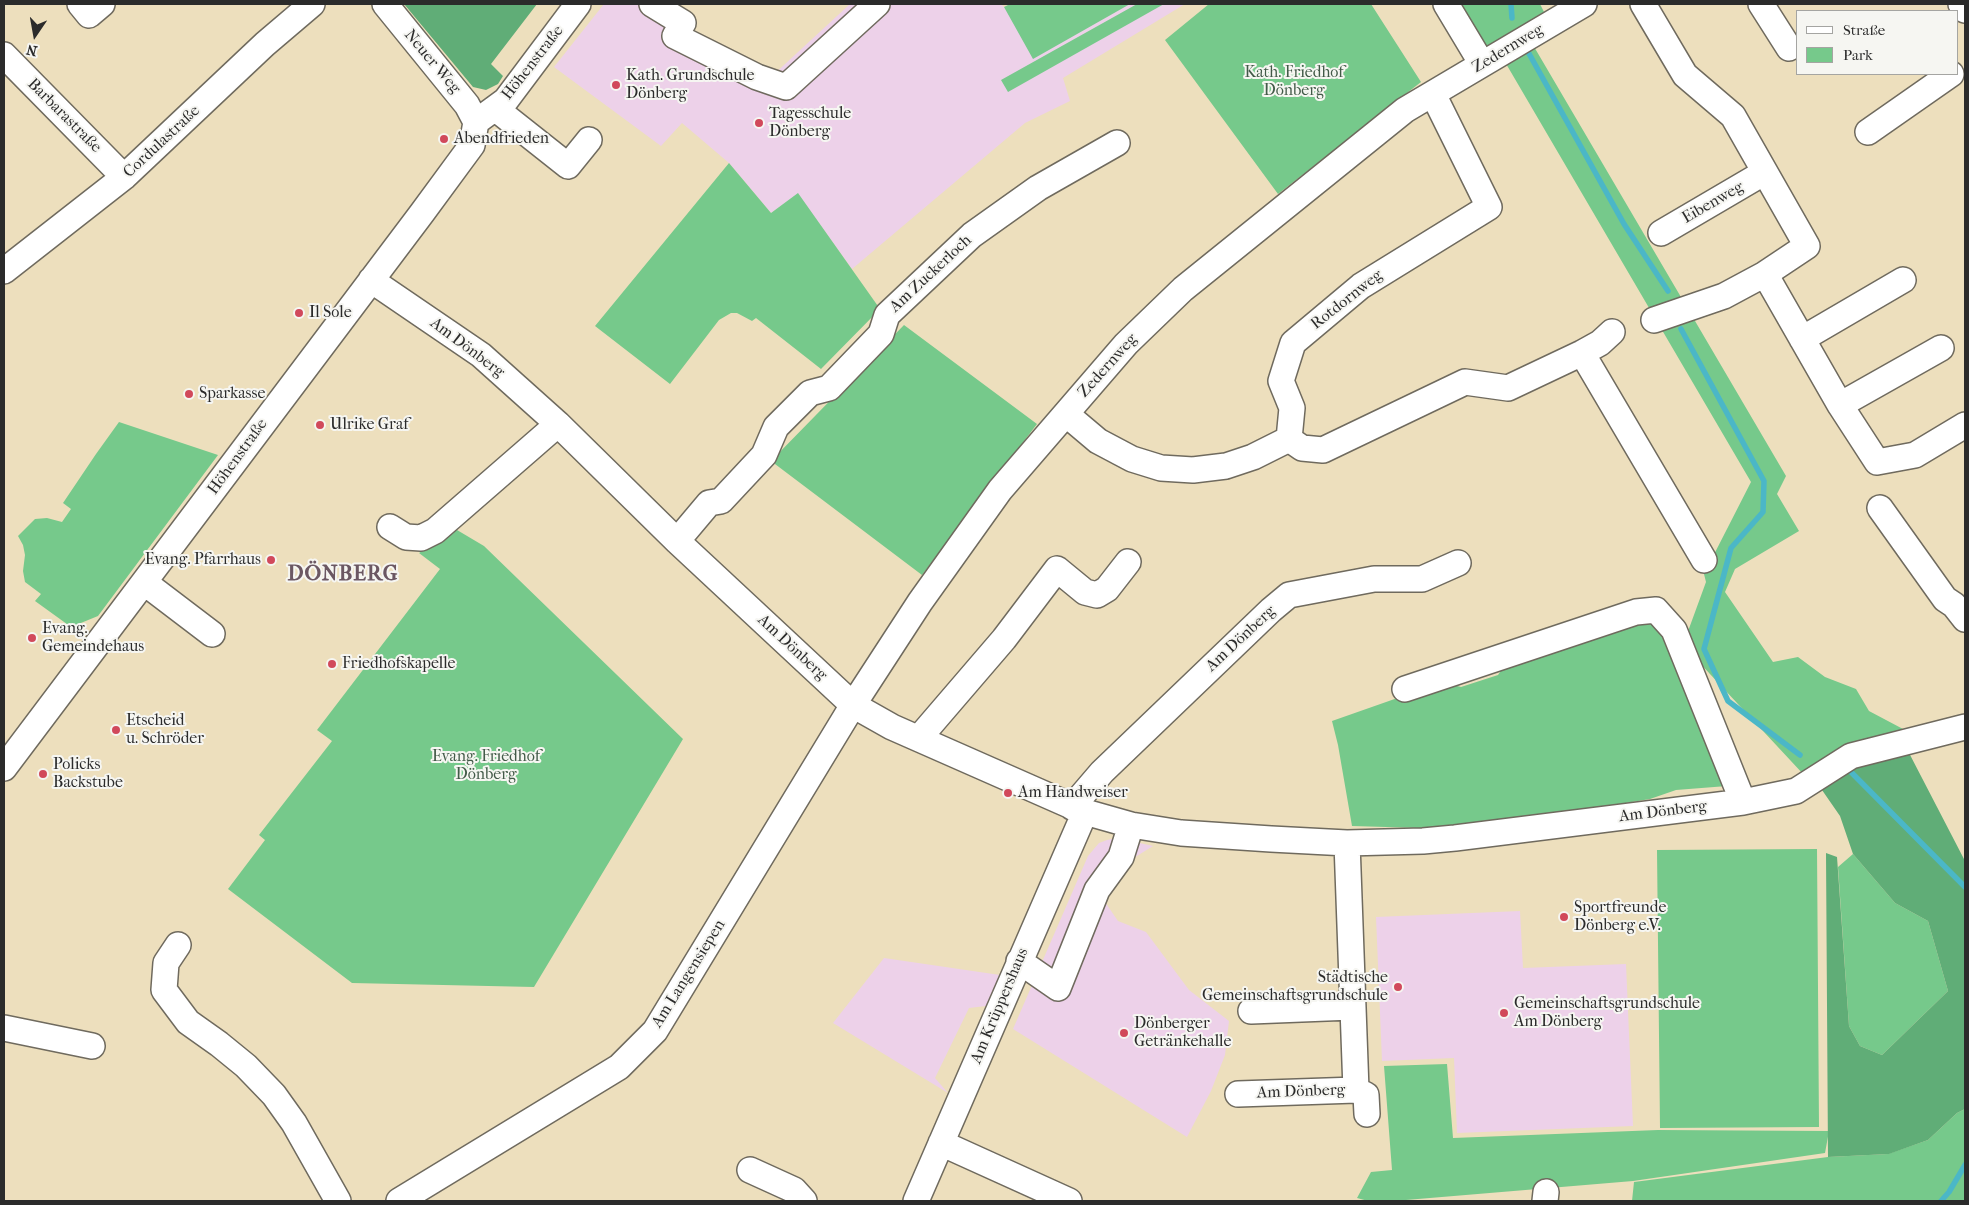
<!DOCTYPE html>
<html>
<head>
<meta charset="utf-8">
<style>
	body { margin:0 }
	#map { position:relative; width:1969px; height:1205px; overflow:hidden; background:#eddfbd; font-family:"IM FELL French Canon",serif }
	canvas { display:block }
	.frame { position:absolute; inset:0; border:5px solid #2b2b2b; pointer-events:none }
	.legend { position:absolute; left:1796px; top:10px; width:162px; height:65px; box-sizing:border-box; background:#f6f6f2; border:1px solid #a5a5a2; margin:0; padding:6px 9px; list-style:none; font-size:15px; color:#2b2b2b }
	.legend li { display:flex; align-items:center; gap:10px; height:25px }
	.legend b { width:25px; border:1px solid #a5a5a2 }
	.north { position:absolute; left:10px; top:10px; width:50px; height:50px; -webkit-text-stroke:4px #f6f6f2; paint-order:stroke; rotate:192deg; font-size:14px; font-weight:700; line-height:20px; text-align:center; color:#2b2b2b }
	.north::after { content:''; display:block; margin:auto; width:18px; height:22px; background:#2b2b2b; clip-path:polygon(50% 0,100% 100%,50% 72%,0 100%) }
</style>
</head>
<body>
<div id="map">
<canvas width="1969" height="1205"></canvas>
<div class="frame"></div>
<ul class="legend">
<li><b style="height:6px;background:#fff"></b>Straße</li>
<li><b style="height:14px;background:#76c98b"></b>Park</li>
</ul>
<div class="north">N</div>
</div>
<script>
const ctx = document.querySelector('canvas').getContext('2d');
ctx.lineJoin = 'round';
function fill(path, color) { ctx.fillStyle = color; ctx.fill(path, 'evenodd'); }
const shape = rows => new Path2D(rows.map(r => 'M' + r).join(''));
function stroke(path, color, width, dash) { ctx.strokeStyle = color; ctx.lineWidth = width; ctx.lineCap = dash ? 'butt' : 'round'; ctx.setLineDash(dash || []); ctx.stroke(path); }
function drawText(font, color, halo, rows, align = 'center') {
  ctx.font = font + ' "IM FELL French Canon",serif'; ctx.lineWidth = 4; ctx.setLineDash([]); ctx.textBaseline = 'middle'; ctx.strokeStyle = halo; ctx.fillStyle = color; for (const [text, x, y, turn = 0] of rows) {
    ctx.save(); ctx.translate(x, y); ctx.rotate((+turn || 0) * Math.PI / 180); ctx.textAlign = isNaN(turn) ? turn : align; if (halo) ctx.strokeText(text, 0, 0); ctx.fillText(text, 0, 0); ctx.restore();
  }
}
const built = shape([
	[604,4,647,4,771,77,850,4,1001,4,1004,7,1010,4,1185,4,1063,78,1070,101,1025,123,852,269,798,194,771,213,729,163,682,123,661,146,554,67],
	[1117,838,1153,846,1116,869,1105,902,1118,921,1146,932,1189,990,1229,1021,1225,1055,1211,1091,1187,1137,1013,1029,1088,856,1099,843,1107,840],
	[1520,911,1523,968,1626,964,1633,1126,1457,1133,1454,1058,1382,1061,1376,917],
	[884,958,1000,975,986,1006,969,1008,935,1078,948,1093,833,1023]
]);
const green = shape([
	[1010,4,1130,4,1033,59,1004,7],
	[1137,4,1164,4,1008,92,1001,80],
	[1209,4,1371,4,1421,82,1278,194,1165,40],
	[1462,4,1540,4,1544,12,1486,48],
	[1533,45,1786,476,1777,494,1799,531,1735,569,1725,592,1773,662,1798,657,1825,677,1856,689,1869,711,1903,729,1804,775,1683,645,1706,582,1704,574,1751,482,1505,62],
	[729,163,771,213,798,193,880,309,821,369,756,318,752,321,737,313,731,313,719,320,670,384,595,326],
	[904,325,1037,424,922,575,771,461],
	[119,422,218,455,98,616,71,627,35,601,41,594,25,582,23,571,25,555,23,545,18,536,35,519,47,518,62,522,71,509,63,503,96,454],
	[457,530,484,546,683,739,534,987,352,983,228,889,265,840,259,835,332,741,317,730,440,569,419,553],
	[1646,619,1659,627,1727,786,1676,790,1650,799,1541,817,1420,828,1352,826,1338,745,1332,721,1443,682,1461,687,1498,675,1506,663],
	[1817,849,1819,1127,1660,1128,1657,850],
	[1853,854,1895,903,1928,921,1948,991,1882,1055,1860,1046,1849,1026,1838,867],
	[1447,1064,1453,1138,1658,1130,1829,1131,1825,1153,1633,1181,1394,1201,1368,1201,1357,1198,1371,1172,1392,1170,1384,1066],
	[1965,1109,1965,1201,1632,1201,1634,1182,1828,1157,1888,1154,1928,1140,1957,1113]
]);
const forest = shape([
	[404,4,537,4,491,64,503,76,498,84,486,90,473,87],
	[1908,751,1965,861,1965,1109,1957,1113,1928,1140,1889,1154,1828,1157,1826,853,1837,857,1849,1026,1860,1046,1882,1055,1948,991,1928,921,1895,903,1853,854,1840,816,1822,790,1832,778,1854,765]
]);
const stream = shape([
	[1511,4,1512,18],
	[1527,50,1624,224,1668,291],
	[1681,329,1764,481,1763,512,1731,548,1704,649,1728,701,1800,755],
	[1848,769,1965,887],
	[1941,1201,1949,1192,1965,1165]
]);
const minor = shape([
	[80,4,89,15,102,4],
	[385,4,467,105,476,122],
	[652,4,683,23,675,36,757,77,786,87,877,4],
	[1446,4,1482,64],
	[1643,4,1685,75,1733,116,1807,246,1765,274,1840,405,1877,462,1915,455,1965,425],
	[1761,4,1789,48],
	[1961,4,1965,10],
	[4,55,124,177],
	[496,109,568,166,589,140],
	[1868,132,1951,74],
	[1661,233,1765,172],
	[4,271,124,177,265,44,312,4],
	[371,280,481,355,558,424,677,541,853,705,892,727,1085,812,1131,825,1181,833,1271,839,1347,843,1423,841,1455,838,1743,802,1796,791,1851,756,1965,727],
	[1654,320,1724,296,1765,274],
	[1802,339,1903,280],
	[1582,353,1704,560],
	[1840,405,1941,348],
	[1066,414,1098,441,1132,459,1161,468,1193,470,1226,466,1253,457,1289,439],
	[1289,439,1292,408,1281,381,1293,343,1361,286,1489,207,1433,94],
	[1289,439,1302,448,1323,450,1465,382,1508,388,1582,353,1600,343,1612,332],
	[1880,508,1945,599,1954,605,1965,619],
	[390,527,406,537,421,538,435,531,558,424],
	[677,541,709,503,721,501,764,455,776,427,810,393,829,388,881,334,887,315,972,235,1038,188,1117,143],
	[145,583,212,634],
	[1405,689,1636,612,1656,610,1674,630,1743,802],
	[919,738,1004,639,1057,569,1085,592,1097,595,1107,589,1128,562],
	[4,768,422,213,472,145,476,122,506,100,578,4],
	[1072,807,1102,772,1271,610,1289,595,1374,579,1422,579,1458,563],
	[178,945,166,963,164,990,188,1022,219,1044,246,1066,274,1095,294,1123,338,1201],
	[1019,961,1058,988,1097,890,1121,857,1131,825],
	[1251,1011,1352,1007],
	[4,1028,92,1046],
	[1356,1090,1366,1095,1367,1114],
	[1238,1094,1356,1090,1347,843],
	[941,1143,1069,1201],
	[750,1170,794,1190,804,1201],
	[399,1201,619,1067,655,1031,853,705,920,602,1000,490,1126,344,1183,289,1405,110,1584,4],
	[916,1201,1085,812],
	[1545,1201,1546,1192]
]);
const markers = [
	[616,85,5,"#d1495b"],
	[759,123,5,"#d1495b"],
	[444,139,5,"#d1495b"],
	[299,313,5,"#d1495b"],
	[189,394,5,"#d1495b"],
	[320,425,5,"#d1495b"],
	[271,560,5,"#d1495b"],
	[32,638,5,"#d1495b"],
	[332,664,5,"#d1495b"],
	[116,730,5,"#d1495b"],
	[43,774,5,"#d1495b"],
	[1008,793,5,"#d1495b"],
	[1564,917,5,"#d1495b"],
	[1398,987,5,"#d1495b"],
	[1504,1013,5,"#d1495b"],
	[1124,1033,5,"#d1495b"]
];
const streetNames = [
	["Zedernweg",1508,49,-31],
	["Neuer Weg",432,62,50],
	["Höhenstraße",533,63,-52],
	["Barbarastraße",64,116,45],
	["Cordulastraße",162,142,-43],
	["Eibenweg",1713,203,-30],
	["Am Zuckerloch",931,274,-43],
	["Rotdornweg",1347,300,-38],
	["Am Dönberg",467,348,37],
	["Zedernweg",1108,366,-48],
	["Höhenstraße",238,457,-54],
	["Am Dönberg",1241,639,-43],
	["Am Dönberg",792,648,43],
	["Am Dönberg",1663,812,-7],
	["Am Langensiepen",689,974,-58],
	["Am Krüppershaus",1000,1006,-67],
	["Am Dönberg",1301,1092,-2]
];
const parkNames = [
	["Kath. Friedhof",1294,73],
	["Dönberg",1294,91],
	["Evang. Friedhof",486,757],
	["Dönberg",486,775]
];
const poiNames = [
	["Kath. Grundschule",626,76],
	["Dönberg",626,94],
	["Tagesschule",769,114],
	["Dönberg",769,132],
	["Abendfrieden",454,139],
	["Il Sole",309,313],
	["Sparkasse",199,394],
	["Ulrike Graf",330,425],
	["Evang. Pfarrhaus",261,560,"right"],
	["Evang.",42,629],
	["Gemeindehaus",42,647],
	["Friedhofskapelle",342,664],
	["Etscheid",126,721],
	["u. Schröder",126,739],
	["Policks",53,765],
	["Backstube",53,783],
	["Am Handweiser",1018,793],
	["Sportfreunde",1574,908],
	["Dönberg e.V.",1574,926],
	["Städtische",1388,978,"right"],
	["Gemeinschaftsgrundschule",1388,996,"right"],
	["Gemeinschaftsgrundschule",1514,1004],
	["Am Dönberg",1514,1022],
	["Dönberger",1134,1024],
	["Getränkehalle",1134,1042]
];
const districtNames = [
	["DÖNBERG",343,575]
];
fill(built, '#edd1e9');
fill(green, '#76c98b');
fill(forest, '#60ad77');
stroke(stream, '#4bb7c7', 5.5);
stroke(minor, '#6f6a5e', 28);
stroke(minor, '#fff', 25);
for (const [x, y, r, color] of markers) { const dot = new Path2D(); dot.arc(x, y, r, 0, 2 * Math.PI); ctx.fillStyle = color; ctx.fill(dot); stroke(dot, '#f6f6f2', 2); }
drawText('16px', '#2b2b2b', '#f6f6f2', streetNames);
drawText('16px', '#425a48', '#f6f6f2', parkNames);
drawText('16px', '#2b2b2b', '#f6f6f2', poiNames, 'left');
ctx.letterSpacing = '1px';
drawText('bold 21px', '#6b5762', '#f6f6f2', districtNames);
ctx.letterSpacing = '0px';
</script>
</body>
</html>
